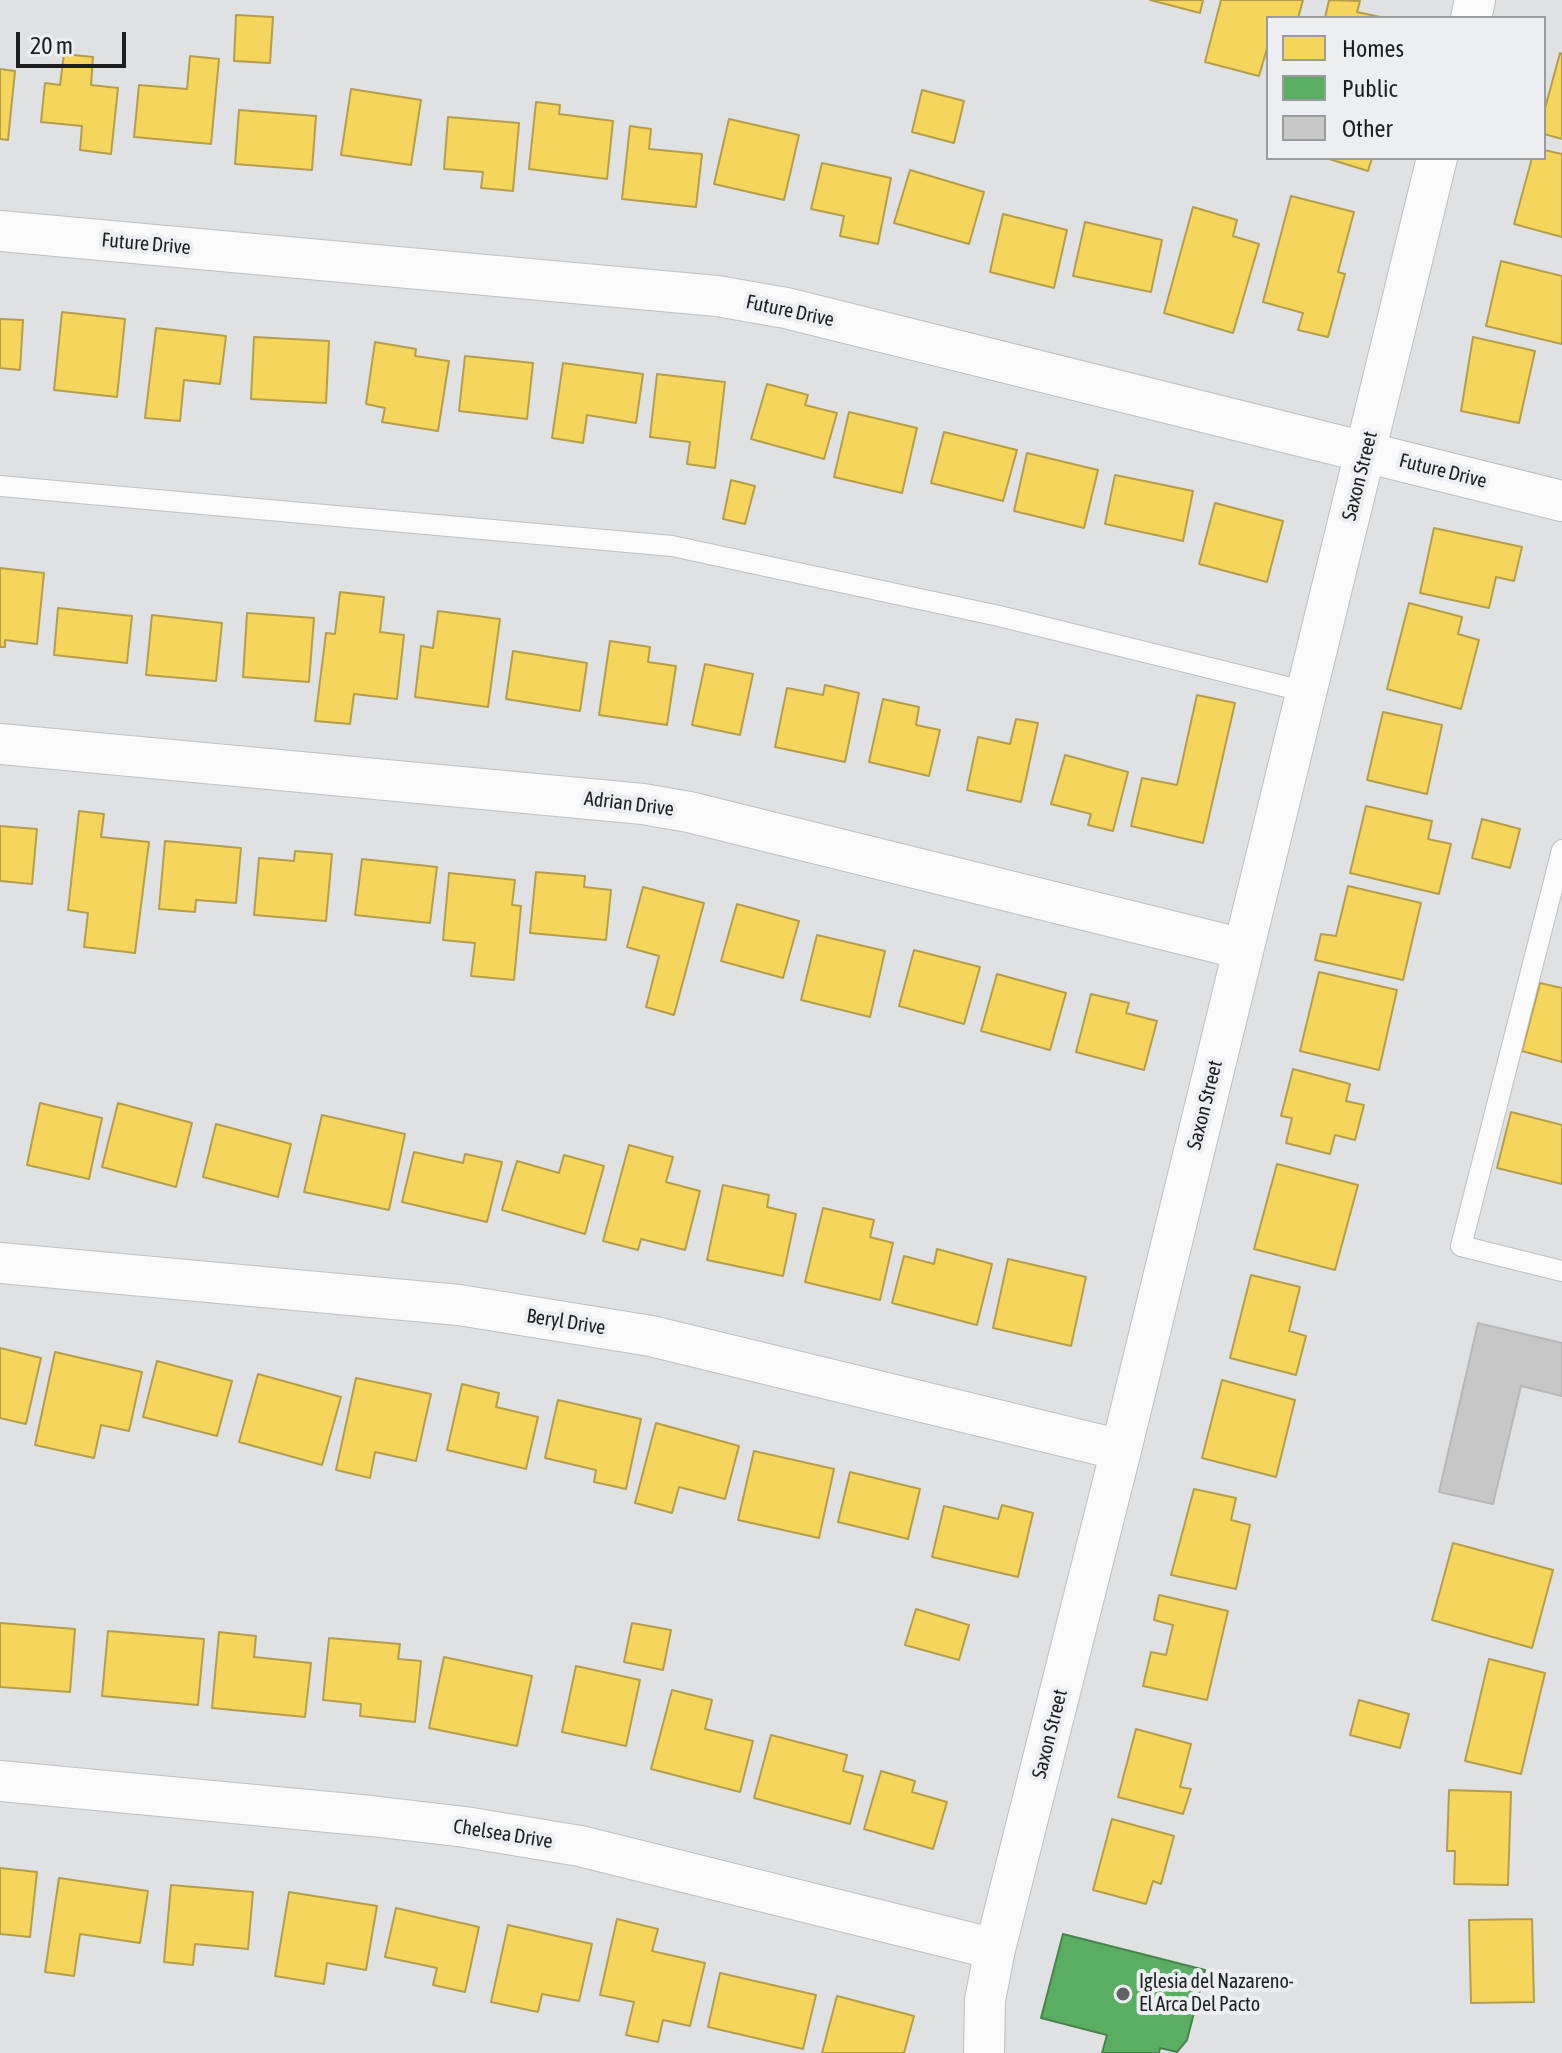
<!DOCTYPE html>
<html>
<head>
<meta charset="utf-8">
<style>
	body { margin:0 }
	#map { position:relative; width:1562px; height:2053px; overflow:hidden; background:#e0e1e3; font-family:"Asap Condensed",sans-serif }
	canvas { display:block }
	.legend { position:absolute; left:1266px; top:16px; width:280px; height:144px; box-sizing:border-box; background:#eceef1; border:2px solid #999b9d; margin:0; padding:10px 14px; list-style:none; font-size:24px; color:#1d1e1f }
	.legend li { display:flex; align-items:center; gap:16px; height:40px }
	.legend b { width:40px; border:2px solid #999b9d }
	.scale { position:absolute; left:16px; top:32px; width:110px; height:36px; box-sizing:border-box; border:4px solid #1d1e1f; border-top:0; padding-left:10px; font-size:24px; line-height:28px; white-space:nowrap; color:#1d1e1f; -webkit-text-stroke:6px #eceef1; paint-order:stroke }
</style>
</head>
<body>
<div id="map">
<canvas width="1562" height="2053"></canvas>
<ul class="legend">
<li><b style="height:22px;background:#f6d55c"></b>Homes</li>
<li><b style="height:22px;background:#5aae61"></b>Public</li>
<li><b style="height:22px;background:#c7c7c7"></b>Other</li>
</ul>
<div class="scale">20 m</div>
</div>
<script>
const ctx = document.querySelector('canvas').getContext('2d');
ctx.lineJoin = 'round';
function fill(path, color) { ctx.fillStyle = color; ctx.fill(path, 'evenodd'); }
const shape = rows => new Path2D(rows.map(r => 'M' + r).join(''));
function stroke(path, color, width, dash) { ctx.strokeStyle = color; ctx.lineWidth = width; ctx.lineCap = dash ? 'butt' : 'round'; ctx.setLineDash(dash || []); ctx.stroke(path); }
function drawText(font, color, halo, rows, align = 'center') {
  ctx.font = font + ' "Asap Condensed",sans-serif'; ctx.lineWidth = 8; ctx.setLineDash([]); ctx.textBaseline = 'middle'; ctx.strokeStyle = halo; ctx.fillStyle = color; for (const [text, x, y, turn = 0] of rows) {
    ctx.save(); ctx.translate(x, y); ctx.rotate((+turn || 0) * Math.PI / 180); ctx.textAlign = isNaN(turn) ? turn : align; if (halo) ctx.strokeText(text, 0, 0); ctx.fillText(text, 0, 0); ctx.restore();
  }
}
const homes = shape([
	[1150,0,1203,0,1200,13,1150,0],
	[1221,0,1303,0,1298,18,1268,18,1268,45,1259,76,1205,62,1221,0],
	[1329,0,1360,1,1357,12,1385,18,1325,18,1329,0],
	[236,15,273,17,270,63,234,61,236,15],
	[1560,53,1562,54,1562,139,1544,134,1544,112,1560,53],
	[64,54,93,57,91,85,118,88,111,154,80,150,82,126,41,122,45,83,60,85,64,54],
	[190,56,219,59,211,144,134,137,139,85,187,89,190,56],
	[0,69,15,71,8,140,0,139,0,69],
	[351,89,421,100,411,165,341,155,351,89],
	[922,90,964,101,954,143,912,132,922,90],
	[536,102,560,105,559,114,613,121,607,179,529,169,536,102],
	[239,110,316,116,312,170,235,164,239,110],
	[448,117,519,123,513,191,481,188,483,172,444,169,448,117],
	[729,119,799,135,784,200,714,184,729,119],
	[630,126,651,129,649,149,702,154,696,207,622,199,630,126],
	[1544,150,1562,154,1562,237,1514,224,1532,158,1544,158,1544,150],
	[1326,158,1372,158,1368,171,1326,158],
	[822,163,891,178,878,244,840,236,844,216,811,209,822,163],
	[910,170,984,192,969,244,894,223,910,170],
	[1291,196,1354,212,1338,272,1345,274,1328,337,1298,330,1303,313,1263,302,1291,196],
	[1193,207,1237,220,1233,236,1259,244,1233,333,1164,313,1193,207],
	[1003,214,1067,230,1054,288,990,272,1003,214],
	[1085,222,1162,240,1151,292,1073,276,1085,222],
	[1501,261,1562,276,1562,344,1486,326,1501,261],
	[62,312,125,319,117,397,54,390,62,312],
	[0,319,23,320,20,370,0,368,0,319],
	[156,328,226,336,220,384,184,380,180,421,145,418,156,328],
	[254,337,329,341,326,403,251,399,254,337],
	[1473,337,1535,351,1519,423,1461,411,1473,337],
	[375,342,416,349,415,356,449,361,438,431,382,422,385,408,366,404,375,342],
	[465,356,533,363,527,419,459,411,465,356],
	[563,363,643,374,636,423,587,415,583,443,552,438,563,363],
	[657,374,725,382,715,468,687,464,690,442,650,437,657,374],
	[767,384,808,395,805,405,837,413,824,459,751,439,767,384],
	[849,412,917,428,902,493,834,477,849,412],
	[944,432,1017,450,1003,501,931,483,944,432],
	[1027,453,1098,470,1084,528,1014,511,1027,453],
	[1115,475,1193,491,1183,541,1105,524,1115,475],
	[731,480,755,486,745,524,723,519,731,480],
	[1215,503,1283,521,1267,582,1199,564,1215,503],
	[1434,528,1522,547,1514,581,1496,577,1489,608,1420,593,1434,528],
	[0,568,44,573,37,644,5,640,5,647,0,647,0,568],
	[340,592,384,597,380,632,404,635,397,699,354,694,350,724,315,721,326,633,335,634,340,592],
	[1409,603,1462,617,1458,634,1479,640,1461,709,1387,689,1409,603],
	[58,608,132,616,127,663,54,655,58,608],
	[438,611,500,619,488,707,415,697,421,646,433,648,438,611],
	[247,613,314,618,309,682,243,677,247,613],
	[152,615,222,623,216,681,146,675,152,615],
	[610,641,650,647,648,662,676,666,667,725,599,715,610,641],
	[513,651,587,663,580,711,506,699,513,651],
	[705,664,753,674,740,735,692,725,705,664],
	[825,685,859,693,845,762,775,747,787,688,823,695,825,685],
	[1197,695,1235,703,1203,843,1131,826,1142,778,1177,785,1197,695],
	[883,699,919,707,916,725,940,730,929,776,869,762,883,699],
	[1383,712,1442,725,1427,794,1367,780,1383,712],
	[1016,719,1038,723,1021,802,967,790,978,737,1010,744,1016,719],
	[1065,755,1128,772,1113,831,1088,825,1091,814,1051,804,1065,755],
	[1366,806,1432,821,1428,839,1451,844,1439,894,1350,873,1366,806],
	[79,811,104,814,101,837,149,842,135,953,84,947,88,913,68,910,79,811],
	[1482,819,1520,829,1510,868,1472,858,1482,819],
	[0,826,37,829,32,884,0,881,0,826],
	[165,841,241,848,236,903,196,900,195,912,159,909,165,841],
	[295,851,332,854,326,921,254,915,259,858,294,861,295,851],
	[362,859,437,867,430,923,355,915,362,859],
	[536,872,585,876,584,887,611,890,606,940,530,933,536,872],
	[449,873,515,880,512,905,521,906,514,980,471,976,475,943,443,940,449,873],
	[1348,886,1421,903,1403,980,1315,960,1321,934,1336,936,1348,886],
	[643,887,704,903,674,1015,646,1007,659,956,627,947,643,887],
	[737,904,799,921,783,978,721,961,737,904],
	[817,935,885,951,870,1017,801,1000,817,935],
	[914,950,980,967,964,1024,899,1006,914,950],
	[1319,972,1397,990,1379,1070,1300,1051,1319,972],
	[997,974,1066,993,1050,1050,981,1031,997,974],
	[1540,983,1562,988,1562,1062,1522,1051,1540,983],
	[1091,994,1129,1003,1126,1013,1157,1021,1144,1070,1076,1052,1091,994],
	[1293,1069,1350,1084,1346,1101,1364,1105,1355,1140,1335,1135,1330,1154,1286,1143,1292,1118,1281,1116,1293,1069],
	[40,1103,102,1118,89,1179,27,1165,40,1103],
	[118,1103,192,1123,176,1187,102,1167,118,1103],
	[1511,1112,1562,1125,1562,1184,1497,1168,1511,1112],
	[322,1115,405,1134,389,1210,304,1192,322,1115],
	[216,1124,291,1144,278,1197,203,1177,216,1124],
	[629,1145,673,1157,666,1182,700,1191,685,1250,641,1239,638,1250,603,1241,629,1145],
	[414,1152,463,1163,465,1154,502,1162,487,1222,402,1202,414,1152],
	[564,1155,604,1166,585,1234,502,1210,517,1161,559,1173,564,1155],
	[1277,1164,1358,1185,1335,1270,1254,1249,1277,1164],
	[723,1185,769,1195,767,1207,796,1214,783,1276,707,1260,723,1185],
	[823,1208,874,1220,870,1237,893,1243,880,1300,805,1282,823,1208],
	[937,1249,992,1264,977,1325,892,1303,904,1256,934,1264,937,1249],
	[1008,1259,1086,1277,1071,1346,993,1328,1008,1259],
	[1251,1275,1300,1287,1289,1331,1306,1336,1296,1375,1230,1358,1251,1275],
	[0,1348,41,1358,26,1424,0,1418,0,1348],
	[55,1352,142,1372,129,1431,101,1425,94,1458,35,1445,55,1352],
	[157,1361,232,1381,217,1436,143,1417,157,1361],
	[258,1374,341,1397,322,1465,239,1442,258,1374],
	[356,1378,431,1394,416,1461,375,1452,370,1478,336,1470,356,1378],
	[1222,1380,1295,1400,1276,1477,1202,1458,1222,1380],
	[462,1384,499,1393,496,1407,538,1417,526,1469,447,1450,462,1384],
	[558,1400,641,1419,626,1489,594,1482,596,1470,545,1458,558,1400],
	[656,1423,739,1446,725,1499,679,1487,672,1513,635,1503,656,1423],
	[754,1451,834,1469,819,1538,738,1520,754,1451],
	[850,1472,920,1489,908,1539,838,1522,850,1472],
	[1194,1489,1236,1498,1231,1520,1250,1525,1236,1589,1171,1575,1194,1489],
	[1002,1505,1033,1513,1018,1577,932,1557,944,1506,998,1519,1002,1505],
	[1453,1543,1553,1570,1532,1648,1432,1620,1453,1543],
	[1159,1595,1228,1611,1207,1700,1143,1686,1151,1652,1166,1655,1173,1625,1154,1620,1159,1595],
	[916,1609,969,1625,959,1660,905,1645,916,1609],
	[0,1623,75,1629,70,1692,0,1687,0,1623],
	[632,1623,671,1630,663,1670,624,1662,632,1623],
	[108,1631,204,1639,198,1705,102,1696,108,1631],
	[219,1632,256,1636,254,1657,311,1663,305,1717,212,1708,219,1632],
	[329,1638,400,1644,398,1659,421,1661,415,1722,360,1716,361,1704,323,1700,329,1638],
	[444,1657,532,1676,517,1746,429,1728,444,1657],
	[1489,1659,1545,1673,1521,1774,1465,1761,1489,1659],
	[576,1666,640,1680,626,1746,562,1732,576,1666],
	[672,1690,712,1700,705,1729,753,1741,740,1792,651,1769,672,1690],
	[1359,1700,1409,1714,1400,1748,1350,1735,1359,1700],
	[1136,1729,1191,1744,1180,1787,1191,1789,1183,1814,1118,1797,1136,1729],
	[771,1735,847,1755,843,1771,863,1776,850,1824,754,1798,771,1735],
	[881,1771,915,1781,912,1792,947,1802,933,1849,864,1829,881,1771],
	[1449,1790,1511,1792,1508,1885,1454,1884,1455,1851,1447,1851,1449,1790],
	[1112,1819,1174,1836,1161,1884,1153,1881,1146,1904,1093,1890,1112,1819],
	[0,1868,37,1872,30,1937,0,1934,0,1868],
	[59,1878,148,1891,140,1943,80,1934,74,1976,45,1972,59,1878],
	[171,1885,253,1892,248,1949,195,1944,193,1965,164,1962,171,1885],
	[289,1892,377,1906,366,1970,327,1963,324,1984,275,1976,289,1892],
	[396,1908,479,1927,465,1992,433,1985,437,1968,385,1957,396,1908],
	[617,1919,658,1929,652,1951,705,1963,690,2026,663,2020,658,2042,626,2035,634,2002,600,1995,617,1919],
	[1532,1919,1534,2002,1471,2003,1469,1920,1532,1919],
	[508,1925,592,1944,579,2001,542,1994,538,2012,491,2002,508,1925],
	[720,1973,816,1995,803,2049,708,2027,720,1973],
	[837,1996,914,2016,904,2053,822,2053,837,1996]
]);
const public = shape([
	[1063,1934,1205,1970,1187,2040,1177,2052,1160,2048,1159,2053,1102,2053,1107,2035,1041,2018,1063,1934]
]);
const building = shape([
	[1478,1323,1562,1343,1562,1396,1521,1386,1493,1504,1439,1492,1478,1323]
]);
const lane = shape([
	[0,486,672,546,999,616,1307,692],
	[1562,850,1461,1246,1562,1271]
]);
const street = shape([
	[1471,18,1475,0],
	[0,231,717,296,786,308,1562,501],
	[0,744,643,804,689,812,1243,949],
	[0,1263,459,1305,651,1336,1121,1450],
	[0,1781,371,1816,465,1827,580,1846,995,1949],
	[984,2053,985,2000,995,1949,1121,1450,1437,158]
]);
const markers = [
	[1123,1994,8,"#616264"]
];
const streetNames = [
	["Future Drive",146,244,5],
	["Future Drive",790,311,12],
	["Future Drive",1443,471,14],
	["Saxon Street",1360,476,-76],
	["Adrian Drive",629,804,7],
	["Saxon Street",1205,1105,-76],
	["Beryl Drive",566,1322,9],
	["Saxon Street",1050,1734,-76],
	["Chelsea Drive",503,1834,9]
];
const poiNames = [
	["Iglesia del Nazareno-",1139,1982],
	["El Arca Del Pacto",1139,2005]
];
fill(homes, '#f6d55c');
stroke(homes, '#b59e4a', 2);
fill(public, '#5aae61');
stroke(public, '#48834d', 2);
fill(building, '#c7c7c7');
stroke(building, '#b7b7b8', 2);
stroke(lane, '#bebfc0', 22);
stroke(street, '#bebfc0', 42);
stroke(lane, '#fafafb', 20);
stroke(street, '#fafafb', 40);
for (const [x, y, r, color] of markers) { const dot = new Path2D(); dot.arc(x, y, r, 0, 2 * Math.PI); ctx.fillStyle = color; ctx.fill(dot); stroke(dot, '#eceef1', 3); }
drawText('20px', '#1d1e1f', '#eceef1', streetNames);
drawText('20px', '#1d1e1f', '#eceef1', poiNames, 'left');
</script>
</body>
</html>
